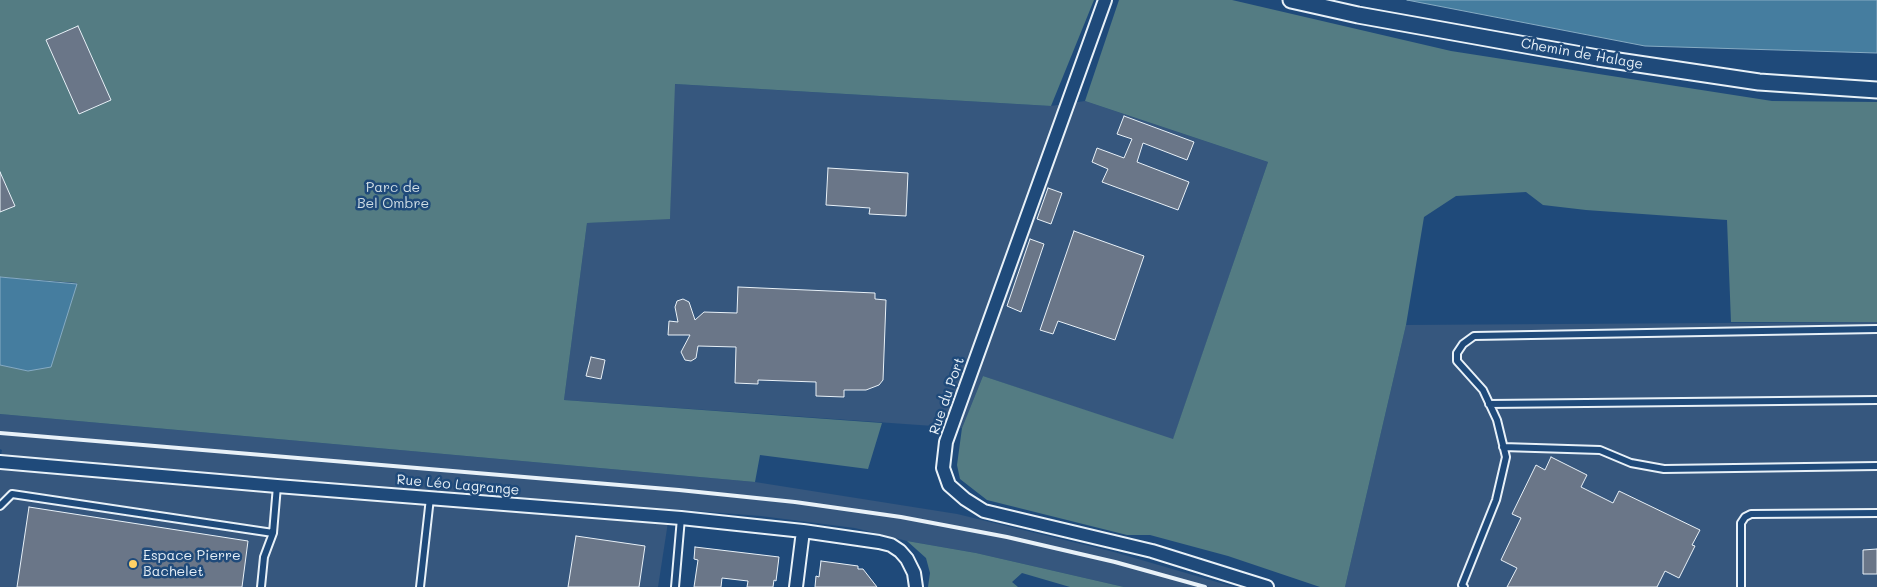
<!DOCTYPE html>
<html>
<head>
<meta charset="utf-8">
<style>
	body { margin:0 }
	canvas { display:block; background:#1f4a7a }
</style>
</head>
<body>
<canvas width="1877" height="587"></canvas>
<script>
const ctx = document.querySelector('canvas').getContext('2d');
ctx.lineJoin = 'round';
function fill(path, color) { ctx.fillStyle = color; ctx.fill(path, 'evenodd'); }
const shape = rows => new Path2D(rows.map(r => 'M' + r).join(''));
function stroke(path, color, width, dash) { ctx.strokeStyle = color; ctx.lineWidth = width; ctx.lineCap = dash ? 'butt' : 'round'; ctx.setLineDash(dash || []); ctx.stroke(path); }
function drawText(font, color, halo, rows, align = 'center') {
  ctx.font = font + ' Mali,sans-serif'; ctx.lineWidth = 5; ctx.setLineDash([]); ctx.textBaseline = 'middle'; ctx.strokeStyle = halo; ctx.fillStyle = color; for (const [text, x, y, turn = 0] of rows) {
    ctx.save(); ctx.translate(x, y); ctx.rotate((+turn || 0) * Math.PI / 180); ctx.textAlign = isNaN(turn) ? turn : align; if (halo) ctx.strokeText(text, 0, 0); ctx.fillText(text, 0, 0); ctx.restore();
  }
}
const built = shape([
	[674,84,1051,106,1085,101,1268,162,1173,440,983,376,962,428,564,400,587,223,670,218],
	[1877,322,1877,587,1345,587,1406,325],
	[0,414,755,482,957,514,1114,552,1234,587,1124,587,976,553,907,541,855,528,761,516,670,509,658,587,0,587,0,460,2,450,0,449]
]);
const green = shape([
	[0,0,1094,0,1051,106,675,84,670,219,587,223,564,400,882,423,868,469,760,455,755,482,0,414,0,365,28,371,77,283,0,277],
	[1119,0,1232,0,1451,51,1772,101,1877,102,1877,322,1731,322,1727,220,1586,210,1543,205,1526,192,1456,196,1424,217,1406,325,1345,587,1320,587,1228,556,1150,535,1127,535,987,500,960,479,957,465,962,428,983,376,1173,439,1268,162,1085,101],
	[907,541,976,553,1124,587,1070,587,1022,573,1012,582,1018,587,928,587,930,573,926,558]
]);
const water = shape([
	[1407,0,1877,0,1877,53,1645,46,1407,0],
	[0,277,77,284,51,367,28,371,0,365,0,277]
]);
const building = shape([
	[78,26,111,100,79,114,46,40,78,26],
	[1124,116,1194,142,1187,160,1143,143,1137,162,1189,182,1178,210,1102,182,1108,169,1092,162,1097,148,1124,158,1132,139,1117,134,1124,116],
	[828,168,908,173,906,216,869,214,870,208,826,205,828,168],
	[0,172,15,206,0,212,0,172],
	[1048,188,1062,193,1051,224,1037,219,1048,188],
	[1074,231,1144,256,1115,340,1058,321,1053,334,1040,330,1074,231],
	[1030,239,1044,244,1021,312,1007,306,1030,239],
	[738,287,875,293,875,299,886,300,883,380,879,385,866,390,844,390,844,397,816,396,816,382,758,380,758,384,735,383,736,347,698,346,696,358,691,361,685,360,681,352,690,335,668,335,669,321,678,322,675,307,677,301,683,299,689,302,695,320,704,312,737,313,738,287],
	[591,357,605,360,601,379,586,376,591,357],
	[1551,457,1587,475,1581,487,1613,503,1619,491,1700,530,1692,545,1695,546,1679,578,1665,571,1657,587,1507,587,1517,568,1501,560,1521,518,1512,514,1536,465,1545,470,1551,457],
	[29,507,248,541,242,587,17,587,29,507],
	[576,536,645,546,639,587,568,587,576,536],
	[695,547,779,557,776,581,774,580,773,587,747,587,748,581,722,578,721,587,694,587,698,560,694,559,695,547],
	[1877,549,1877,574,1863,574,1863,550,1877,549],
	[821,561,858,566,858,569,863,569,877,587,815,587,816,576,819,577,821,561]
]);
const service = shape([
	[1489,404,1877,400],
	[1503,447,1600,450,1631,463,1664,469,1877,466],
	[0,506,12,494,273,533],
	[261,587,264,557,273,533,277,486],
	[420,587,430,498],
	[675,587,681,518],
	[1464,587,1462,585,1496,500,1506,457,1497,420,1483,390,1457,361,1457,353,1463,344,1474,336,1877,329],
	[1741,587,1741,523,1745,517,1751,514,1877,513]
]);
const minor = shape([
	[1105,0,946,442,943,468,949,485,965,499,984,511,1152,551,1267,587],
	[0,462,277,486,681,518,803,531,879,542,891,545,900,551,907,559,914,573,916,587],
	[796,587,803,531]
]);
const tertiary = shape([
	[1291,0,1358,15,1598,58,1759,82,1877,90]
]);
const rail = shape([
	[0,433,679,490,795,502,901,517,1007,537,1115,562,1205,587]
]);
const markers = [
	[133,564,5,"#ffd166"]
];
const streetNames = [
	["Chemin de Halage",1582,54,10],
	["Rue du Port",947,396,-71],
	["Rue Léo Lagrange",458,485,5]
];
const parkNames = [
	["Parc de",393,188],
	["Bel Ombre",393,204]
];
const poiNames = [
	["Espace Pierre",143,556],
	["Bachelet",143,572]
];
fill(built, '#36577e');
fill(green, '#547c83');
fill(water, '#457d9f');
stroke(water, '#86abc3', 1);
fill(building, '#6a7688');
stroke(building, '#e8f1f8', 1);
stroke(service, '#e8f1f8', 10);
stroke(minor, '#e8f1f8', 16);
stroke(tertiary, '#e8f1f8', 19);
stroke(service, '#1f4a7a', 6);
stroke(minor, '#1f4a7a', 12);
stroke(tertiary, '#1f4a7a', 15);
stroke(rail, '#e8f1f8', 4);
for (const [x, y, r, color] of markers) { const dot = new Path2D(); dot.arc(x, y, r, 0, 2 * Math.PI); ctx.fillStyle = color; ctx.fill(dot); stroke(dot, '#1f4a7a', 2); }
drawText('14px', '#e8f1f8', '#1f4a7a', streetNames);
drawText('14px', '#d2dfe6', '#1f4a7a', parkNames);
drawText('14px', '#e8f1f8', '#1f4a7a', poiNames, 'left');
</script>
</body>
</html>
